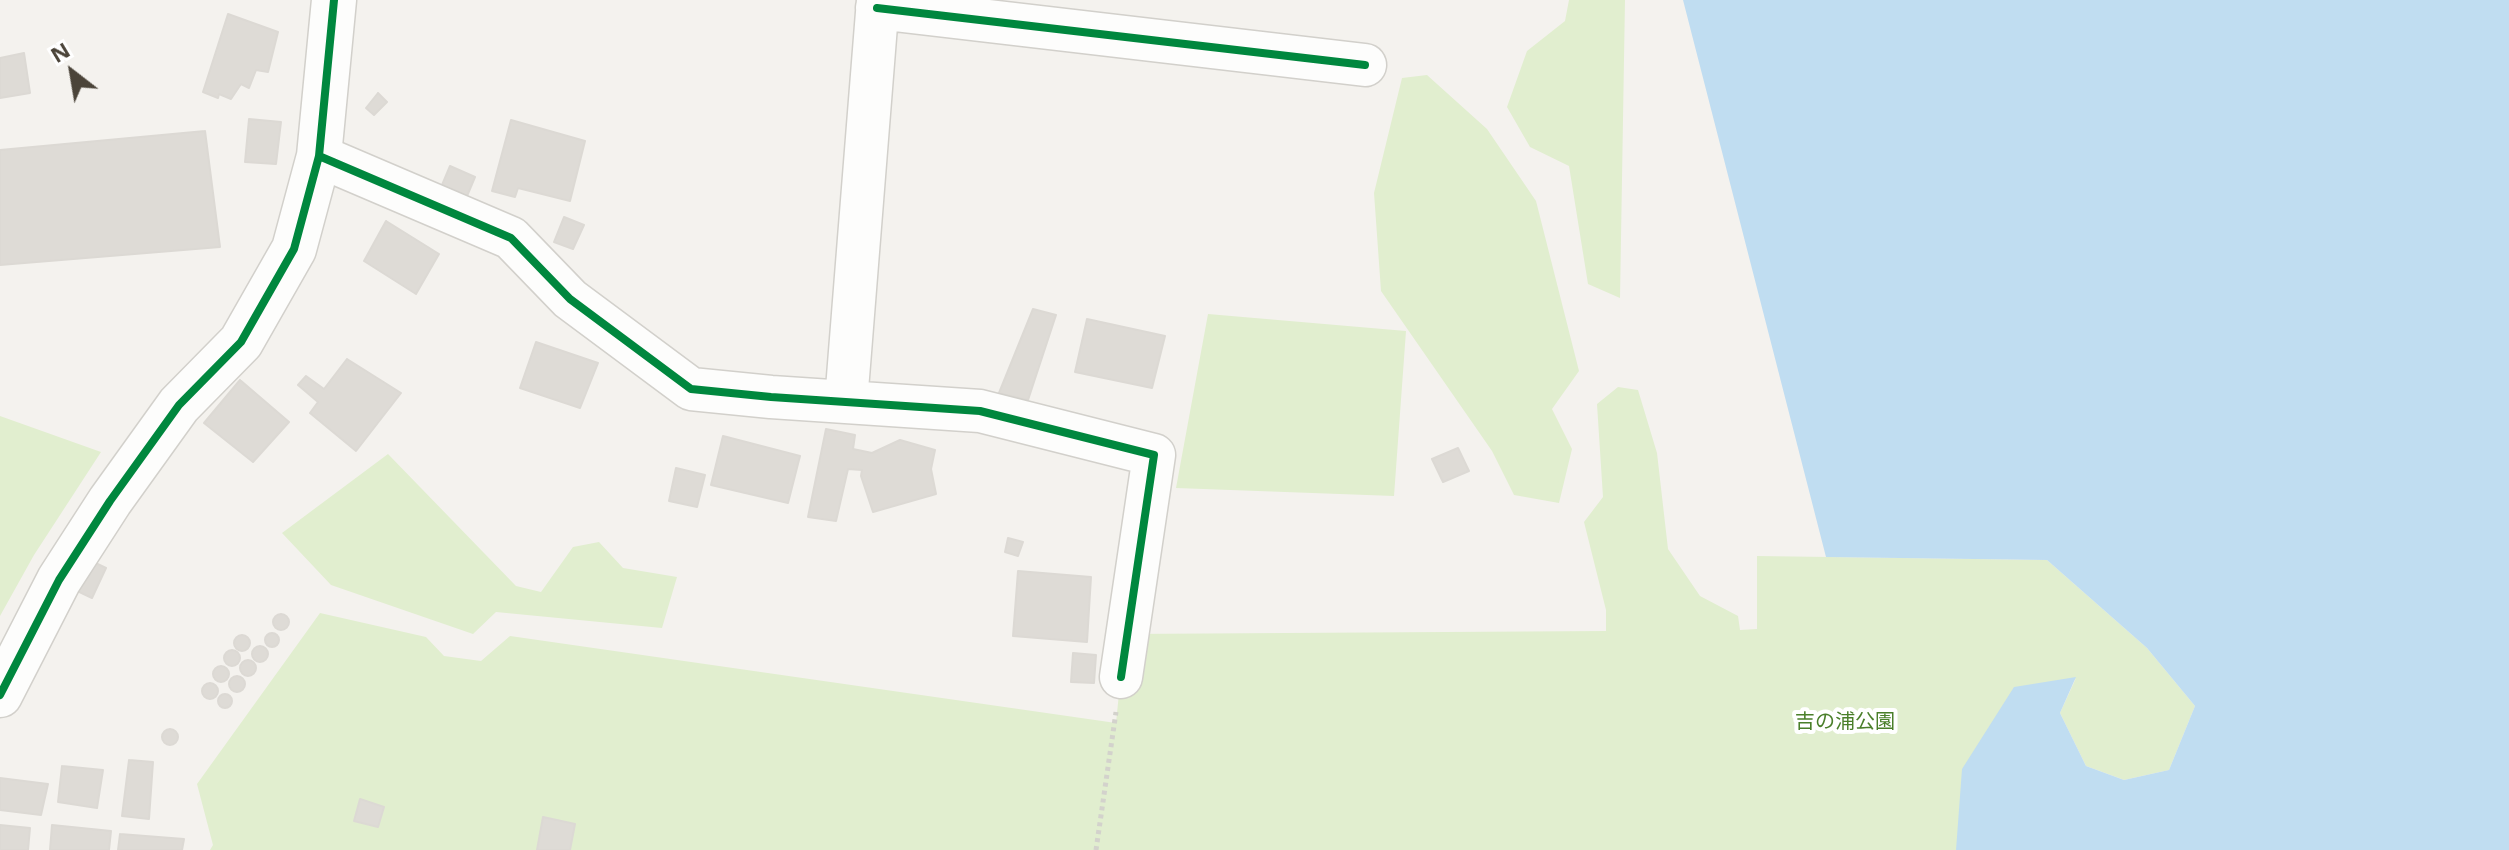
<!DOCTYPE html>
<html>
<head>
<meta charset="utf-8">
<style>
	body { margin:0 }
	#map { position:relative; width:2509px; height:850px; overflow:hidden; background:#f4f2ee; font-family:"Open Sans",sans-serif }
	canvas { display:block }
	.north { position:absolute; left:32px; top:32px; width:80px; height:80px; -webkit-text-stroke:6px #fff; paint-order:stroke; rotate:329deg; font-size:22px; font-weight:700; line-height:32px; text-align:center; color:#4b4439 }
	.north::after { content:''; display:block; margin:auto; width:28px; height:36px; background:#4b4439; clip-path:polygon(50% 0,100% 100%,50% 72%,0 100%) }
</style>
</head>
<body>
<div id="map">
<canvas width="2509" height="850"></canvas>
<div class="north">N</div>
</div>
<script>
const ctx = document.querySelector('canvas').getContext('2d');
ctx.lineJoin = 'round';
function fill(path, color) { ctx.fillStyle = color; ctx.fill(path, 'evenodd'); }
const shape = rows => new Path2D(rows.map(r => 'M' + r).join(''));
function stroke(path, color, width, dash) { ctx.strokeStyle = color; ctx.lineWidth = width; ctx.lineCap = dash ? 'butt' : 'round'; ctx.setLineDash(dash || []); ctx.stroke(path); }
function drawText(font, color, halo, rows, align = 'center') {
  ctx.font = font + ' "Open Sans","Noto Sans JP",sans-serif'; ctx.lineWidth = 8; ctx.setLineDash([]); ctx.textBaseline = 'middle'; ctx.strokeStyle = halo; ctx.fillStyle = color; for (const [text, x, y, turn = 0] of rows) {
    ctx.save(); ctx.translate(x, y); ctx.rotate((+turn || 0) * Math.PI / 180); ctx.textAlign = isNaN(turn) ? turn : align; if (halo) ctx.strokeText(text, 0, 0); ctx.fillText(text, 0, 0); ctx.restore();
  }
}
const green = shape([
	[1569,0,1625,0,1620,298,1588,284,1569,166,1530,147,1507,107,1527,51,1565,21],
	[1427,75,1487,129,1536,201,1579,371,1552,409,1572,449,1559,503,1514,495,1492,451,1381,291,1374,193,1402,78],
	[1208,314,1406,331,1394,496,1176,488],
	[1618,387,1638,390,1657,453,1668,549,1700,596,1738,616,1740,630,1757,629,1757,556,2047,560,2147,648,2195,706,2169,770,2124,780,2086,766,2060,713,2076,678,1956,850,210,850,213,845,197,784,320,613,426,637,444,656,481,661,510,636,1116,723,1125,634,1606,631,1606,610,1584,522,1603,497,1597,404],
	[0,416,101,452,34,555,0,616],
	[388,454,516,586,541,592,573,547,599,542,623,568,677,577,662,628,496,612,473,634,331,585,282,533]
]);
const water = shape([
	[1683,0,2509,0,2509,850,1956,850,1962,769,2014,687,2076,677,2060,713,2086,766,2124,780,2169,770,2195,706,2147,648,2047,560,1826,557]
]);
const building = shape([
	[228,14,278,32,268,72,256,70,249,88,241,84,231,99,219,94,218,98,203,92,228,14],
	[24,53,30,93,0,98,0,58,24,53],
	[378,93,387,102,374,115,366,108,378,93],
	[249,119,281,122,276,164,245,162,249,119],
	[511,120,585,141,570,201,518,188,515,197,492,191,511,120],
	[205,131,220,247,0,265,0,150,205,131],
	[450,166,475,177,462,208,437,197,450,166],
	[564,217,584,225,573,249,554,242,564,217],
	[386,221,439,254,416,294,364,261,386,221],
	[1033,309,1056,315,1028,400,999,393,1033,309],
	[1087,319,1165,336,1152,388,1075,372,1087,319],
	[536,342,598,363,580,408,520,388,536,342],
	[347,359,401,393,356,451,310,413,318,402,298,385,306,376,324,389,347,359],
	[240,380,289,422,253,462,204,423,240,380],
	[826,429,855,435,853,449,872,453,900,440,935,450,931,469,936,494,873,512,861,476,862,470,848,469,836,521,808,517,826,429],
	[723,436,800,456,788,503,711,485,723,436],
	[1458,448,1469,471,1443,482,1432,459,1458,448],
	[676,468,705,475,697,507,669,501,676,468],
	[1008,538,1023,542,1018,556,1005,552,1008,538],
	[85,558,106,568,92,598,69,587,85,558],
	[1018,571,1091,577,1087,642,1013,636,1018,571],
	'273 622a8 8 0 1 1 16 0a8 8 0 1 1-16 0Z',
	'265 640a7 7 0 1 1 14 0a7 7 0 1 1-14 0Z',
	'234 643a8 8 0 1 1 16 0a8 8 0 1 1-16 0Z',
	'252 654a8 8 0 1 1 16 0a8 8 0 1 1-16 0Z',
	'224 658a8 8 0 1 1 16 0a8 8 0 1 1-16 0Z',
	[1073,653,1096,655,1094,683,1071,682,1073,653],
	'240 668a8 8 0 1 1 16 0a8 8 0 1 1-16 0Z',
	'213 674a8 8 0 1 1 16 0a8 8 0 1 1-16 0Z',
	'229 684a8 8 0 1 1 16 0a8 8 0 1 1-16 0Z',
	'202 691a8 8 0 1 1 16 0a8 8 0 1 1-16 0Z',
	'218 701a7 7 0 1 1 14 0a7 7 0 1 1-14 0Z',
	'162 737a8 8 0 1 1 16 0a8 8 0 1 1-16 0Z',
	[129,760,153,762,149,819,122,816,129,760],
	[62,766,103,770,97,808,58,802,62,766],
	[0,778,48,784,41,815,0,810,0,778],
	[360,799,384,807,378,827,354,821,360,799],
	[543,817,575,824,570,850,537,850,543,817],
	[0,825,30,828,28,850,0,850,0,825],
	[52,825,111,831,109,850,50,850,52,825],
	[120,834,184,839,182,850,118,850,120,834]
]);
const path = shape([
	[1096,850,1116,712]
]);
const minor = shape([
	[877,8,1365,65],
	[319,156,511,238,570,299,691,389,771,397,980,411,1154,455,1121,677],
	[846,402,878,0]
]);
const tertiary = shape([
	[0,695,59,580,110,501,179,405,241,342,294,249,319,156,334,0]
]);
const cycleway = shape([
	[877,8,1365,65],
	[319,156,511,238,570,299,691,389,771,397,980,411,1154,455,1121,677],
	[0,695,59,580,110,501,179,405,241,342,294,249,319,156,334,0]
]);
const parkNames = [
	["吉の浦公園",1845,722]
];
fill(green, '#e1eecf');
fill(water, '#c0ddf1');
fill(building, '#dedbd6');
stroke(building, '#dcd9d4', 2);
stroke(minor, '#d2d0cb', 45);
stroke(tertiary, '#d2d0cb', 47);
stroke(path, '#d3d2cc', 5, [4, 4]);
stroke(minor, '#fdfdfc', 42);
stroke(tertiary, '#fdfdfc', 44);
stroke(cycleway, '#00873e', 8);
drawText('20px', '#4a7f2a', '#fff', parkNames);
</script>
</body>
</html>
